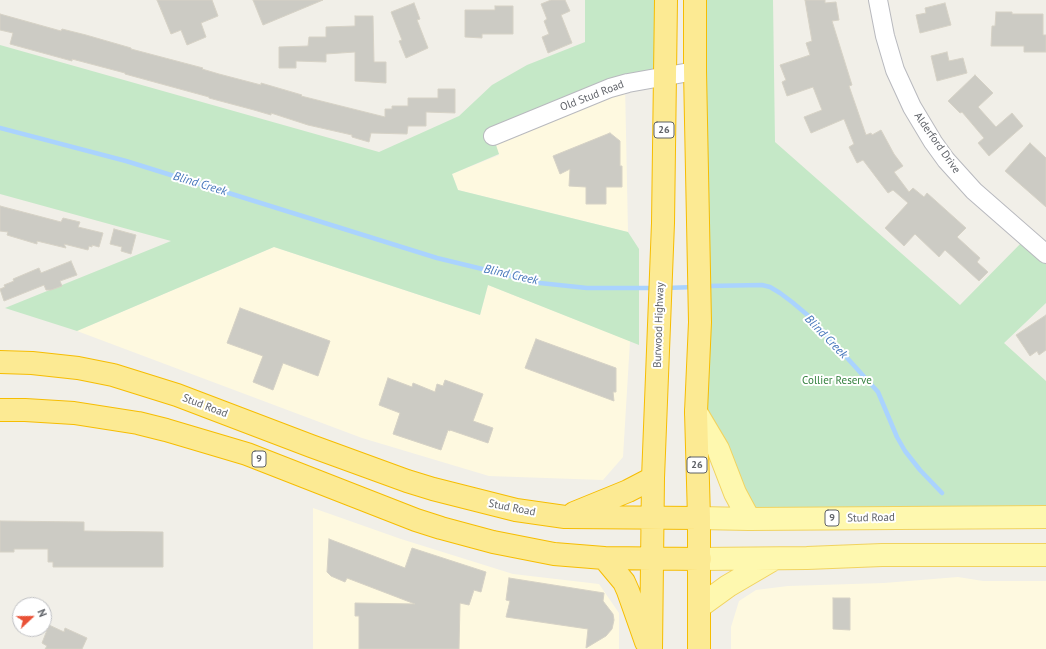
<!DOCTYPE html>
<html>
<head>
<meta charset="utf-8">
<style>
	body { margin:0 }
	#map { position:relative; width:1046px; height:649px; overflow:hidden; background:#f1efe8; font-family:"PT Sans",sans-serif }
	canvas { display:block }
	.north { position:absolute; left:12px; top:597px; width:40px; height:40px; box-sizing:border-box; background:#fff; border:1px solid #bfc0c3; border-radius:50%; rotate:68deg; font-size:11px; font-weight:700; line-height:16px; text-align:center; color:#5f6268 }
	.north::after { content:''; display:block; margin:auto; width:14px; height:18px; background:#e95136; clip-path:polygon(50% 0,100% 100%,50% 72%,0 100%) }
</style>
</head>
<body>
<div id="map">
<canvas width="1046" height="649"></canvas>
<div class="north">N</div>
</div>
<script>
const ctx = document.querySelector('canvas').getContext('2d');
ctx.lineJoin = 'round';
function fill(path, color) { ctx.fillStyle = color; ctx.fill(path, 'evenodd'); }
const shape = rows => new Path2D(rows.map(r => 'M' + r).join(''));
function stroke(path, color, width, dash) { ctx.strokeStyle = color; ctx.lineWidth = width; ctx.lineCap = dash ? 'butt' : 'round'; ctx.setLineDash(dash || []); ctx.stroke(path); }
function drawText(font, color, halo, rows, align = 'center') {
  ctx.font = font + ' "PT Sans",sans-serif'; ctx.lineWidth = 4; ctx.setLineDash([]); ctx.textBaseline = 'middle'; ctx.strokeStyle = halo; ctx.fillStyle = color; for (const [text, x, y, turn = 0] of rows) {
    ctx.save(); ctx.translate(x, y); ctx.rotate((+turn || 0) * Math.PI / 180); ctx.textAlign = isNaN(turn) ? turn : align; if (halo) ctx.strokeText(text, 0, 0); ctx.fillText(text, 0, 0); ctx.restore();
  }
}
const commercial = shape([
	[625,84,628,232,458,190,452,174,499,155,493,136],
	[274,247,480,315,488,285,630,341,623,457,603,480,489,476,362,438,77,331],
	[313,508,401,539,513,574,599,584,619,613,619,649,313,649],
	[958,577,983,581,1046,581,1046,649,731,649,731,627,739,601,756,590,788,586,884,583]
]);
const green = shape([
	[585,0,666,0,665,76,493,136,499,154,452,174,458,190,628,232,639,249,639,345,488,285,480,315,274,247,77,331,5,308,171,241,0,194,0,45,379,152,459,116,492,85,527,65,585,42],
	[695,0,773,0,775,142,960,305,1027,237,1046,254,1046,303,1004,343,1046,381,1046,517,749,519,696,412]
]);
const stream = shape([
	[0,128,126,161,437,258,540,283,587,288,655,288],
	[706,286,762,285,770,287,780,293,792,302,811,318,878,392,897,437,905,451,920,470,942,493],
	[666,288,695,287]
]);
const building = shape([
	[157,0,212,0,218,16,201,23,206,37,187,45,181,30,171,34,157,0],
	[253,0,323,0,263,25,253,0],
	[551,0,565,0,570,11,561,15,572,43,548,53,542,37,549,34,544,21,547,19,541,4,551,0],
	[805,0,825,0,825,3,836,2,839,20,832,21,852,85,849,86,866,135,871,133,872,135,881,130,894,154,903,166,894,172,909,192,913,188,924,197,927,193,966,228,957,237,980,258,977,262,988,272,979,281,945,250,939,257,915,234,904,246,885,228,908,203,893,190,888,193,863,160,857,163,849,147,854,144,844,119,811,133,804,117,822,110,813,87,787,96,782,82,786,80,780,65,810,55,806,43,812,41,805,0],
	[414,3,420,19,417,20,428,48,406,58,399,41,402,40,391,12,414,3],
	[945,3,951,25,920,33,916,15,926,13,925,8,945,3],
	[495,6,513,6,513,34,482,34,482,38,465,37,465,10,495,10,495,6],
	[996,12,1012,12,1012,14,1043,14,1043,35,1046,35,1046,52,1024,52,1024,46,991,46,992,26,995,26,996,12],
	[0,14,61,31,62,29,86,35,131,48,131,49,203,68,202,69,219,74,261,85,261,83,302,95,301,96,385,117,385,109,392,109,392,106,408,106,408,98,438,98,438,89,455,89,455,113,426,112,426,126,408,126,407,134,371,133,369,142,352,137,352,135,308,125,271,113,271,115,254,110,209,98,209,97,125,74,125,73,72,59,72,61,10,44,13,33,0,30,0,14],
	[355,16,373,16,374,62,386,62,386,83,355,81,355,52,326,54,326,62,296,61,296,68,279,68,279,47,308,46,309,37,326,37,326,27,355,26,355,16],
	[947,52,949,61,963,58,967,73,937,81,931,56,947,52],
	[975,75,993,93,978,107,996,127,1012,113,1023,126,989,156,978,143,984,138,962,112,960,113,948,101,975,75],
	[610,133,620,141,620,166,622,166,622,187,606,187,606,204,586,204,586,187,569,186,570,169,560,174,553,156,610,133],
	[1030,143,1046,158,1046,207,1005,171,1030,143],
	[0,206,61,222,63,218,80,222,78,227,103,233,99,247,92,245,92,247,89,246,88,250,64,244,66,248,37,241,37,244,7,235,8,232,0,231,0,206],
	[114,229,136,235,131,254,121,251,122,247,110,244,114,229],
	[71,261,77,275,60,281,62,286,51,290,46,290,44,285,4,301,0,289,5,287,4,285,14,281,13,279,39,268,41,273,71,261],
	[240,308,330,341,318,376,283,363,273,390,253,382,263,356,227,343,240,308],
	[1046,315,1046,350,1039,355,1037,351,1030,356,1016,335,1046,315],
	[536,339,616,368,616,392,613,392,614,401,525,368,536,339],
	[388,378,412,387,413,383,435,392,437,384,443,386,445,380,483,394,473,421,493,428,488,443,450,430,450,431,448,430,441,450,393,434,400,413,379,405,388,378],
	[0,521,84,522,84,531,163,532,163,567,53,567,53,562,48,562,48,549,14,549,14,552,0,552,0,521],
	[329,539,405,568,412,548,486,572,481,592,474,590,469,605,460,603,459,649,359,649,359,616,355,616,355,603,415,604,347,578,345,582,331,576,327,572,329,539],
	[509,578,604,593,603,601,613,614,614,620,612,629,606,636,586,648,588,629,506,617,510,601,506,600,509,578],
	[833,598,850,598,850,630,833,629,833,598],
	[49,625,64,632,65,628,87,638,82,649,45,649,47,646,42,643,49,625]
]);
const minor = shape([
	[878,0,885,36,895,70,912,107,933,142,946,160,974,191,1046,254],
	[493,136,610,88,628,83,695,71]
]);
const major = shape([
	[696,412,718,449,735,493,749,519],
	[699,518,749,519,1046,517],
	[700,559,807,558,882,555,1046,555],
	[699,607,728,586,774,559]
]);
const highway = shape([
	[695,0,695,71,700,322,696,412,699,518,699,649],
	[0,362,32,363,78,368,113,375,177,395,311,446,407,481,433,489,516,510,565,517,699,518],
	[0,410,25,410,74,413,138,423,166,430,247,454,416,520,441,528,493,542,554,554,604,558,700,559],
	[574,513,628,491,653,478],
	[604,558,624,582,628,591,646,642],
	[651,649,653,478,663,223,666,0]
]);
const shields = [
	[664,130,20],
	[259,459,14],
	[697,465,20],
	[832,518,14]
];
const shieldNames = [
	["26",664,130],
	["9",259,459],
	["26",697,465],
	["9",832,518]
];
const streetNames = [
	["Old Stud Road",592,96,-21],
	["Alderford Drive",937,143,55],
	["Burwood Highway",659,325,-88],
	["Stud Road",205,406,21],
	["Stud Road",512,508,11],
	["Stud Road",871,518,-1]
];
const parkNames = [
	["Collier Reserve",837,381]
];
const waterNames = [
	["Blind Creek",200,184,17],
	["Blind Creek",511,275,13],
	["Blind Creek",826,337,46]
];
fill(commercial, '#fef9e0');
fill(green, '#c5e8c7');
stroke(stream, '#aad3fe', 4.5);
fill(building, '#cccbc4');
stroke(building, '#d6d2c6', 1);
stroke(minor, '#b8b9be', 20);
stroke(major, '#f1d360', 24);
stroke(highway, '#f6bd02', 24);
stroke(minor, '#fff', 18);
stroke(major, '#fef8af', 22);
stroke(highway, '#fcea93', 22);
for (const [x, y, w] of shields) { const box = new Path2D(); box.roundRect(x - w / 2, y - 8, w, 16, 3); ctx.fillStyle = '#fff'; ctx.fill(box); stroke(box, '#5f6268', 1); }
drawText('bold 10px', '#5f6268', null, shieldNames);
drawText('11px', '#5f6268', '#fff', streetNames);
drawText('11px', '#34813e', '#fff', parkNames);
drawText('italic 12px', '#4777bb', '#fff', waterNames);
</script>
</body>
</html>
